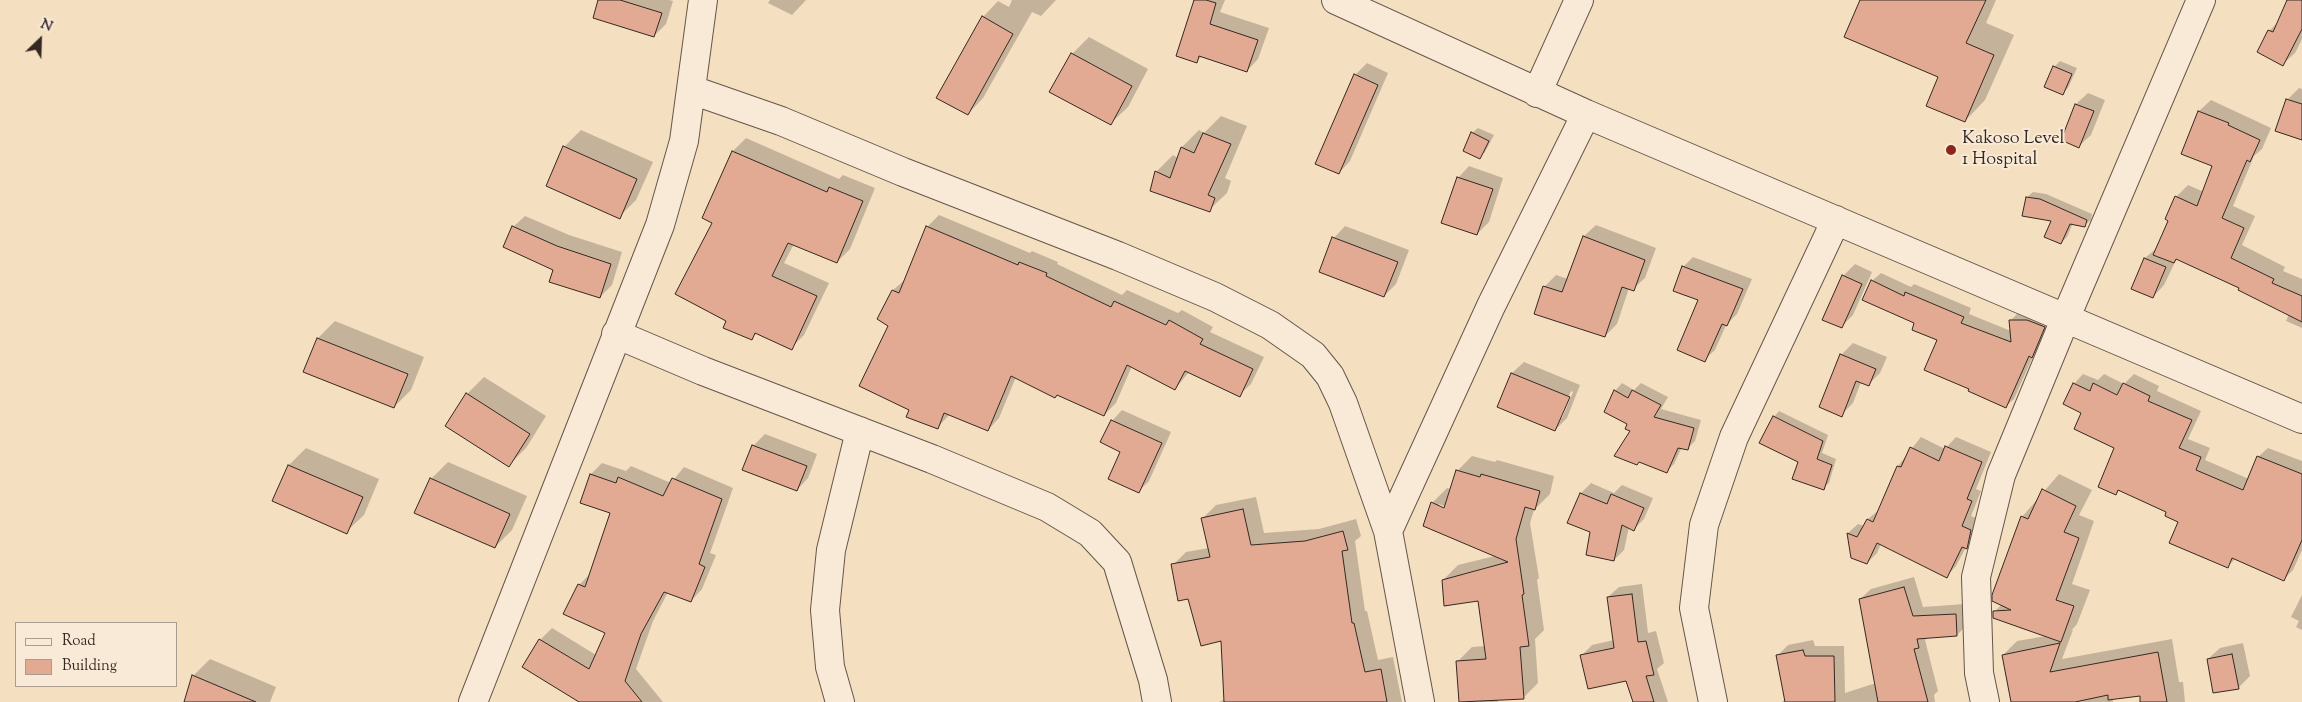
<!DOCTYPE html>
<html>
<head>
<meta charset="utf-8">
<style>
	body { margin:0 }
	#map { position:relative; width:2302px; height:702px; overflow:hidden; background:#f5dfc1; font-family:"Sorts Mill Goudy",serif }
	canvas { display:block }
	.legend { position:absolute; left:15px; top:622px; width:162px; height:65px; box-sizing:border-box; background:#f8ead7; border:1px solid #aa9c8e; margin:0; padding:6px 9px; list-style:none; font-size:15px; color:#352821 }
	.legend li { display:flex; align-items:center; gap:10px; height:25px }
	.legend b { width:25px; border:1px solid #aa9c8e }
	.north { position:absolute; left:15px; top:15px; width:50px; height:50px; -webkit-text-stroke:4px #f8ead7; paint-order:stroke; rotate:24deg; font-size:14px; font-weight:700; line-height:20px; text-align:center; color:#352821 }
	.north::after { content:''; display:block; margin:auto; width:18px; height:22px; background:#352821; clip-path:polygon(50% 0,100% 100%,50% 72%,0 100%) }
</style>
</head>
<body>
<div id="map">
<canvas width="2302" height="702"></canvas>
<ul class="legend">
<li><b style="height:6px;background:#f8ead7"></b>Road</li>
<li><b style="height:14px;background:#e3aa93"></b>Building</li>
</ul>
<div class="north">N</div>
</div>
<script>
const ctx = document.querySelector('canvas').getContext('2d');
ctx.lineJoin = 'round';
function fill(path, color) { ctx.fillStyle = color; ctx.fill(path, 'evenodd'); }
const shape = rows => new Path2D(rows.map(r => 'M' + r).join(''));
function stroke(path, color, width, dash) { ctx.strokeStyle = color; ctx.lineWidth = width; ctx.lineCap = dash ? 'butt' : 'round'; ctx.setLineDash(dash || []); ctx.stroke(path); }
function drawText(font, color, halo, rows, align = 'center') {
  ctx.font = font + ' "Sorts Mill Goudy",serif'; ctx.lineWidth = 4; ctx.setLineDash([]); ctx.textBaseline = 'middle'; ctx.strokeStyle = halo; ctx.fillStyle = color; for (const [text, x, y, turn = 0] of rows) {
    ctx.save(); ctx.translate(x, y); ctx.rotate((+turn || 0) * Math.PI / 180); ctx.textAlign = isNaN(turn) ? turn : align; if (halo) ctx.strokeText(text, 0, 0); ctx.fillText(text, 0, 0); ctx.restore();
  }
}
const shadow = shape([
	[600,0,669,0,673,1,666,24,654,36],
	[770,0,806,0,792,15,768,3],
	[1012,0,1056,0,1041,16,1032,12,983,98,968,114,983,17,998,1,1009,7],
	[1196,0,1225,0,1220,12,1269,28,1258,59,1247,71,1202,56,1196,62],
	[1862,0,1996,0,1986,23,2014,35,1985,100,1965,121,1939,77],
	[2288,0,2302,0,2302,39,2295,53,2283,64,2269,31,2280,20],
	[1089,37,1148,69,1128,107,1110,124,1072,54],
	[2060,61,2077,68,2068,88,2062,94,2046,86,2054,67],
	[1367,63,1388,73,1350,161,1339,173,1355,75],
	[2299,88,2302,89,2302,139,2287,100],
	[2088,93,2105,100,2091,135,2079,146,2062,139,2076,104],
	[2211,100,2271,128,2262,149,2254,156,2233,206,2255,216,2242,245,2285,267,2283,271,2302,279,2302,328,2286,321,2289,314,2241,288,2177,258,2164,285,2153,297,2145,258,2158,247,2176,197,2188,185,2204,192,2214,166,2199,111],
	[1221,116,1247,126,1225,178,1231,181,1227,193,1209,210,1156,172,1173,155,1178,158,1182,147,1199,130,1204,133],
	[1478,128,1494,135,1485,152,1480,157,1472,133],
	[581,130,653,162,636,200,619,217,564,147],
	[746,138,839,179,843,175,875,188,850,249,837,262,794,244,784,263,829,283,804,335,791,348,757,333,752,338,728,320,714,222,733,151],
	[1469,166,1503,178,1489,222,1477,234,1458,178],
	[2033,192,2046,194,2092,214,2091,220,2085,225,2073,223,2067,237,2061,243,2053,220,2027,197],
	[939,215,1030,253,1032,251,1058,262,1057,264,1122,295,1127,290,1178,313,1182,310,1213,327,1210,332,1264,357,1251,384,1239,395,1189,372,1175,389,1132,366,1116,403,1104,415,1016,377,999,418,988,430,950,414,938,427,910,410,890,325,893,290,906,279,927,227],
	[525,216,569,235,622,252,612,285,600,297,555,269,513,227],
	[1596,225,1656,248,1645,278,1633,289,1629,288,1617,324,1605,336,1544,287,1556,275,1568,279,1584,236],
	[1345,226,1409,250,1396,284,1384,296,1320,272,1334,238],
	[1693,257,1752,279,1737,314,1726,325,1715,350,1704,360,1700,300,1683,267],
	[1855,264,1872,272,1853,315,1841,327,1843,276],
	[1881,273,1911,287,1914,284,1971,308,1969,314,2011,331,2010,321,2019,312,2052,319,2040,348,2033,356,2014,399,2005,407,1938,339,1916,322,1872,281],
	[335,321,424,357,411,390,394,407,318,338],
	[1853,343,1887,357,1880,373,1868,385,1861,382,1853,403,1841,415,1841,355],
	[1524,362,1580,385,1567,418,1555,430,1498,406,1512,373],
	[1571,391,1573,392,1562,418,1560,418],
	[2083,374,2098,380,2104,374,2124,384,2134,374,2159,386,2157,391,2201,411,2188,439,2210,448,2205,460,2249,479,2258,457,2268,448,2302,461,2302,550,2293,570,2283,580,2235,559,2228,566,2168,512,2120,489,2116,494,2116,448,2083,412,2074,384],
	[484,377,546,416,526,448,509,465,447,425,467,394],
	[1622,383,1634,390,1641,383,1668,397,1661,409,1701,420,1695,441,1687,449,1682,447,1674,464,1666,472,1631,431,1615,391],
	[1122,410,1171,432,1149,481,1138,492,1112,421],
	[1779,411,1828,435,1822,453,1836,459,1829,483,1823,488,1774,417],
	[765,434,817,454,808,478,797,490,753,446],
	[1921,437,1945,449,1956,437,1991,452,1976,489,1981,491,1971,516,1981,520,1977,537,1966,547,1956,566,1946,577,1881,544,1877,553,1867,563,1852,557,1848,533,1858,524,1864,526,1868,519,1879,510,1898,466],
	[306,448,379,479,364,515,346,532,274,501,289,465],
	[1472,456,1495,462,1497,460,1554,476,1550,494,1534,510,1530,523,1539,578,1537,580,1544,630,1535,639,1538,683,1523,698,1497,700,1498,702,1460,702,1457,662,1472,647,1485,646,1479,600,1443,580,1458,565,1495,556,1432,503,1447,488,1451,489,1457,471],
	[1439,504,1451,509,1450,511,1439,507],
	[448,462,527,496,512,530,495,547,431,479],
	[602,463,626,471,631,466,671,483,684,467,733,488,710,553,716,555,702,589,691,601,668,592,653,621,636,669,663,702,582,702,524,667,540,640,552,628,596,655,606,632,579,585,591,573,612,512,591,474],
	[2059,474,2092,490,2079,515,2094,521,2072,584,2090,590,2077,624,2071,631,2073,630,2062,659,2172,639,2179,682,2183,682,2185,702,2142,702,2141,695,2112,698,2113,702,2012,702,2003,655,2017,641,2046,636,1994,612,2002,604,2022,517],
	[1591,483,1614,493,1622,485,1653,498,1644,519,1634,529,1629,527,1624,550,1614,560,1592,531,1581,493],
	[1256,497,1264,533,1319,529,1356,519,1361,536,1355,541,1365,611,1367,611,1378,660,1393,657,1402,702,1219,702,1225,699,1222,639,1189,598,1173,565,1186,552,1209,548,1203,518,1216,505],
	[1914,577,1923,607,1965,604,1967,625,1957,635,1929,637,1925,640,1938,691,1934,695,1935,702,1782,702,1786,698,1778,655,1788,645,1813,640,1815,646,1844,646,1845,693,1876,683,1860,599,1871,589],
	[1642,584,1648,633,1656,631,1664,663,1657,669,1668,702,1634,702,1627,679,1581,656,1592,645,1614,640,1608,597,1619,587],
	[2302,595,2302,630,2296,627,2299,621,2291,617],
	[2243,643,2250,676,2238,688,2208,659,2220,648],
	[210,659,276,687,270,702,185,702,194,675]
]);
const building = shape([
	[598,0,620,0,662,13,654,37,593,18,598,0],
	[1194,0,1206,0,1216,3,1210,24,1258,40,1247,72,1199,56,1197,63,1176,56,1194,0],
	[1860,0,1986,0,1966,43,1994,55,1965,122,1926,106,1938,77,1844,37,1860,0],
	[2287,0,2302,0,2302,29,2283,66,2257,52,2268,30,2273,32,2287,0],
	[982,16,1013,34,968,115,936,98,982,16],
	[1071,53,1132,86,1111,125,1049,92,1071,53],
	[2053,66,2072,74,2063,95,2044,87,2053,66],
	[1354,74,1378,85,1339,174,1315,164,1354,74],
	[2286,99,2302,104,2302,140,2275,131,2286,99],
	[2075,104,2094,111,2079,148,2061,140,2075,104],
	[2198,111,2229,123,2228,125,2260,140,2250,162,2247,160,2222,218,2244,228,2231,258,2274,279,2272,283,2302,296,2302,322,2238,290,2239,288,2176,259,2174,263,2153,255,2168,221,2165,219,2175,196,2197,206,2212,166,2181,154,2198,111],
	[1471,132,1489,141,1480,159,1463,151,1471,132],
	[1203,133,1231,144,1208,195,1215,198,1210,212,1150,191,1155,171,1170,178,1181,147,1194,153,1203,133],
	[563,146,637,179,620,219,546,186,563,146],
	[732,151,827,192,829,187,863,201,837,263,788,243,772,276,817,296,792,350,755,333,752,340,723,328,726,321,675,294,712,223,702,218,732,151],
	[1457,177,1493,189,1477,235,1441,223,1457,177],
	[2026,197,2040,199,2087,220,2085,227,2070,224,2061,244,2044,237,2051,221,2022,216,2026,197],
	[512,226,557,246,611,264,600,298,549,282,553,270,503,247,512,226],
	[926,226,1018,265,1019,262,1047,273,1046,276,1111,307,1114,301,1166,325,1169,320,1203,339,1200,344,1253,369,1240,397,1185,371,1175,390,1127,365,1104,416,1057,395,1055,398,1011,376,988,431,944,413,938,429,906,417,909,410,859,386,888,326,877,319,892,290,899,293,926,226],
	[1583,236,1645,260,1634,291,1622,287,1605,337,1534,314,1543,286,1562,292,1583,236],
	[1332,237,1398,262,1384,297,1319,272,1332,237],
	[2144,258,2166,267,2153,298,2131,289,2144,258],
	[1682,266,1743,289,1727,326,1722,324,1705,362,1677,350,1698,300,1673,291,1682,266],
	[1842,275,1862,284,1842,328,1822,320,1842,275],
	[1871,280,1904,296,1905,292,1964,317,1961,323,2011,342,2009,320,2027,320,2045,327,2032,358,2029,356,2006,408,1968,391,1969,389,1924,370,1937,340,1912,330,1914,323,1862,300,1871,280],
	[317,338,408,374,394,408,303,372,317,338],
	[1840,354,1876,369,1869,386,1856,381,1842,417,1819,407,1840,354],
	[1511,373,1570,397,1555,431,1497,407,1511,373],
	[2073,383,2090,391,2093,383,2117,395,2123,383,2150,396,2148,401,2192,420,2179,448,2201,457,2196,470,2243,490,2257,456,2302,474,2302,540,2284,581,2232,558,2228,568,2169,543,2178,522,2165,516,2166,512,2118,490,2116,495,2098,487,2114,448,2074,429,2081,413,2063,404,2073,383],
	[1614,390,1628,398,1632,390,1661,405,1654,417,1694,428,1688,450,1678,448,1667,473,1639,462,1637,465,1614,456,1630,431,1625,429,1627,424,1604,412,1614,390],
	[466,393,530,434,509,467,445,426,466,393],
	[1773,416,1823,441,1817,459,1832,465,1824,490,1792,479,1798,462,1759,443,1773,416],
	[1111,420,1162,443,1139,493,1108,479,1120,452,1100,442,1111,420],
	[752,445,807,466,797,491,742,470,752,445],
	[1945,446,1982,462,1967,499,1972,501,1962,526,1971,530,1967,549,1962,547,1947,578,1877,543,1867,564,1851,558,1847,533,1857,537,1867,519,1873,522,1897,466,1901,467,1910,447,1939,461,1945,446],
	[288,465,363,497,347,534,272,501,288,465],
	[1456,470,1480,477,1481,474,1540,491,1535,510,1525,507,1516,539,1524,594,1522,595,1529,646,1520,647,1524,699,1459,702,1456,661,1486,659,1478,601,1444,606,1442,580,1508,562,1423,526,1431,502,1444,508,1456,470],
	[590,474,616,483,618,477,663,496,672,478,722,499,699,564,705,567,691,602,664,592,641,634,625,681,642,702,579,702,522,667,539,639,589,669,605,633,563,614,578,584,585,587,610,513,580,503,590,474],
	[430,478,510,514,495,548,414,513,430,478],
	[2042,489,2076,506,2064,532,2079,538,2056,600,2074,606,2061,642,1993,618,1993,611,2011,610,1992,601,1992,595,2021,516,2028,519,2042,489],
	[1580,493,1607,504,1611,494,1644,508,1634,531,1622,525,1614,561,1586,555,1590,532,1567,523,1580,493],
	[1243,509,1251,545,1305,541,1343,531,1348,550,1342,551,1352,623,1354,623,1365,672,1381,669,1387,702,1224,702,1221,641,1201,646,1188,599,1178,601,1171,564,1210,557,1201,518,1243,509],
	[1904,587,1913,616,1956,614,1957,636,1917,639,1919,648,1914,649,1928,702,1878,702,1859,599,1904,587],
	[1632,594,1638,642,1646,641,1654,675,1646,676,1654,702,1633,702,1626,681,1588,689,1580,655,1614,648,1607,597,1632,594],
	[2060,643,2050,672,2158,652,2167,702,2140,702,2140,696,2108,700,2108,695,2075,702,2011,702,2002,655,2060,643],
	[1803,650,1805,656,1834,656,1835,702,1785,702,1776,655,1803,650],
	[2232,654,2239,689,2213,693,2207,659,2232,654],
	[192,675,256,702,184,702,192,675]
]);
const minor = shape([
	[1336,0,1586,114,2302,419],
	[692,90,781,121,903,172,1118,256,1215,297,1270,325,1313,355,1330,376,1343,403,1388,531],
	[1537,93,1579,0],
	[616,334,703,371,932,459,1047,507,1090,533,1117,562,1153,680,1157,702],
	[473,702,660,225,684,141,703,0],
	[840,702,830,667,825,610,831,550,860,431],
	[1420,702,1388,531,1491,306,1586,114],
	[1713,702,1694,608,1704,525,1734,437,1836,220],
	[1985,702,1979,673,1976,577,2001,475,2066,317,2201,0]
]);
const markers = [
	[1951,150,6,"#8f2418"]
];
const poiNames = [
	["Kakoso Level",1962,140],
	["1 Hospital",1962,161]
];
fill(shadow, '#0003');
fill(building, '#e3aa93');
stroke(building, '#352821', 1);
stroke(minor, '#655649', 30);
stroke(minor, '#f8ead7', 28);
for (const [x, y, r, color] of markers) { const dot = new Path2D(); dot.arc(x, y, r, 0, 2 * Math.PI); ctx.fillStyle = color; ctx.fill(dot); stroke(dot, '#f8ead7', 2); }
drawText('18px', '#352821', '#f8ead7', poiNames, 'left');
</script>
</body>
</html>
